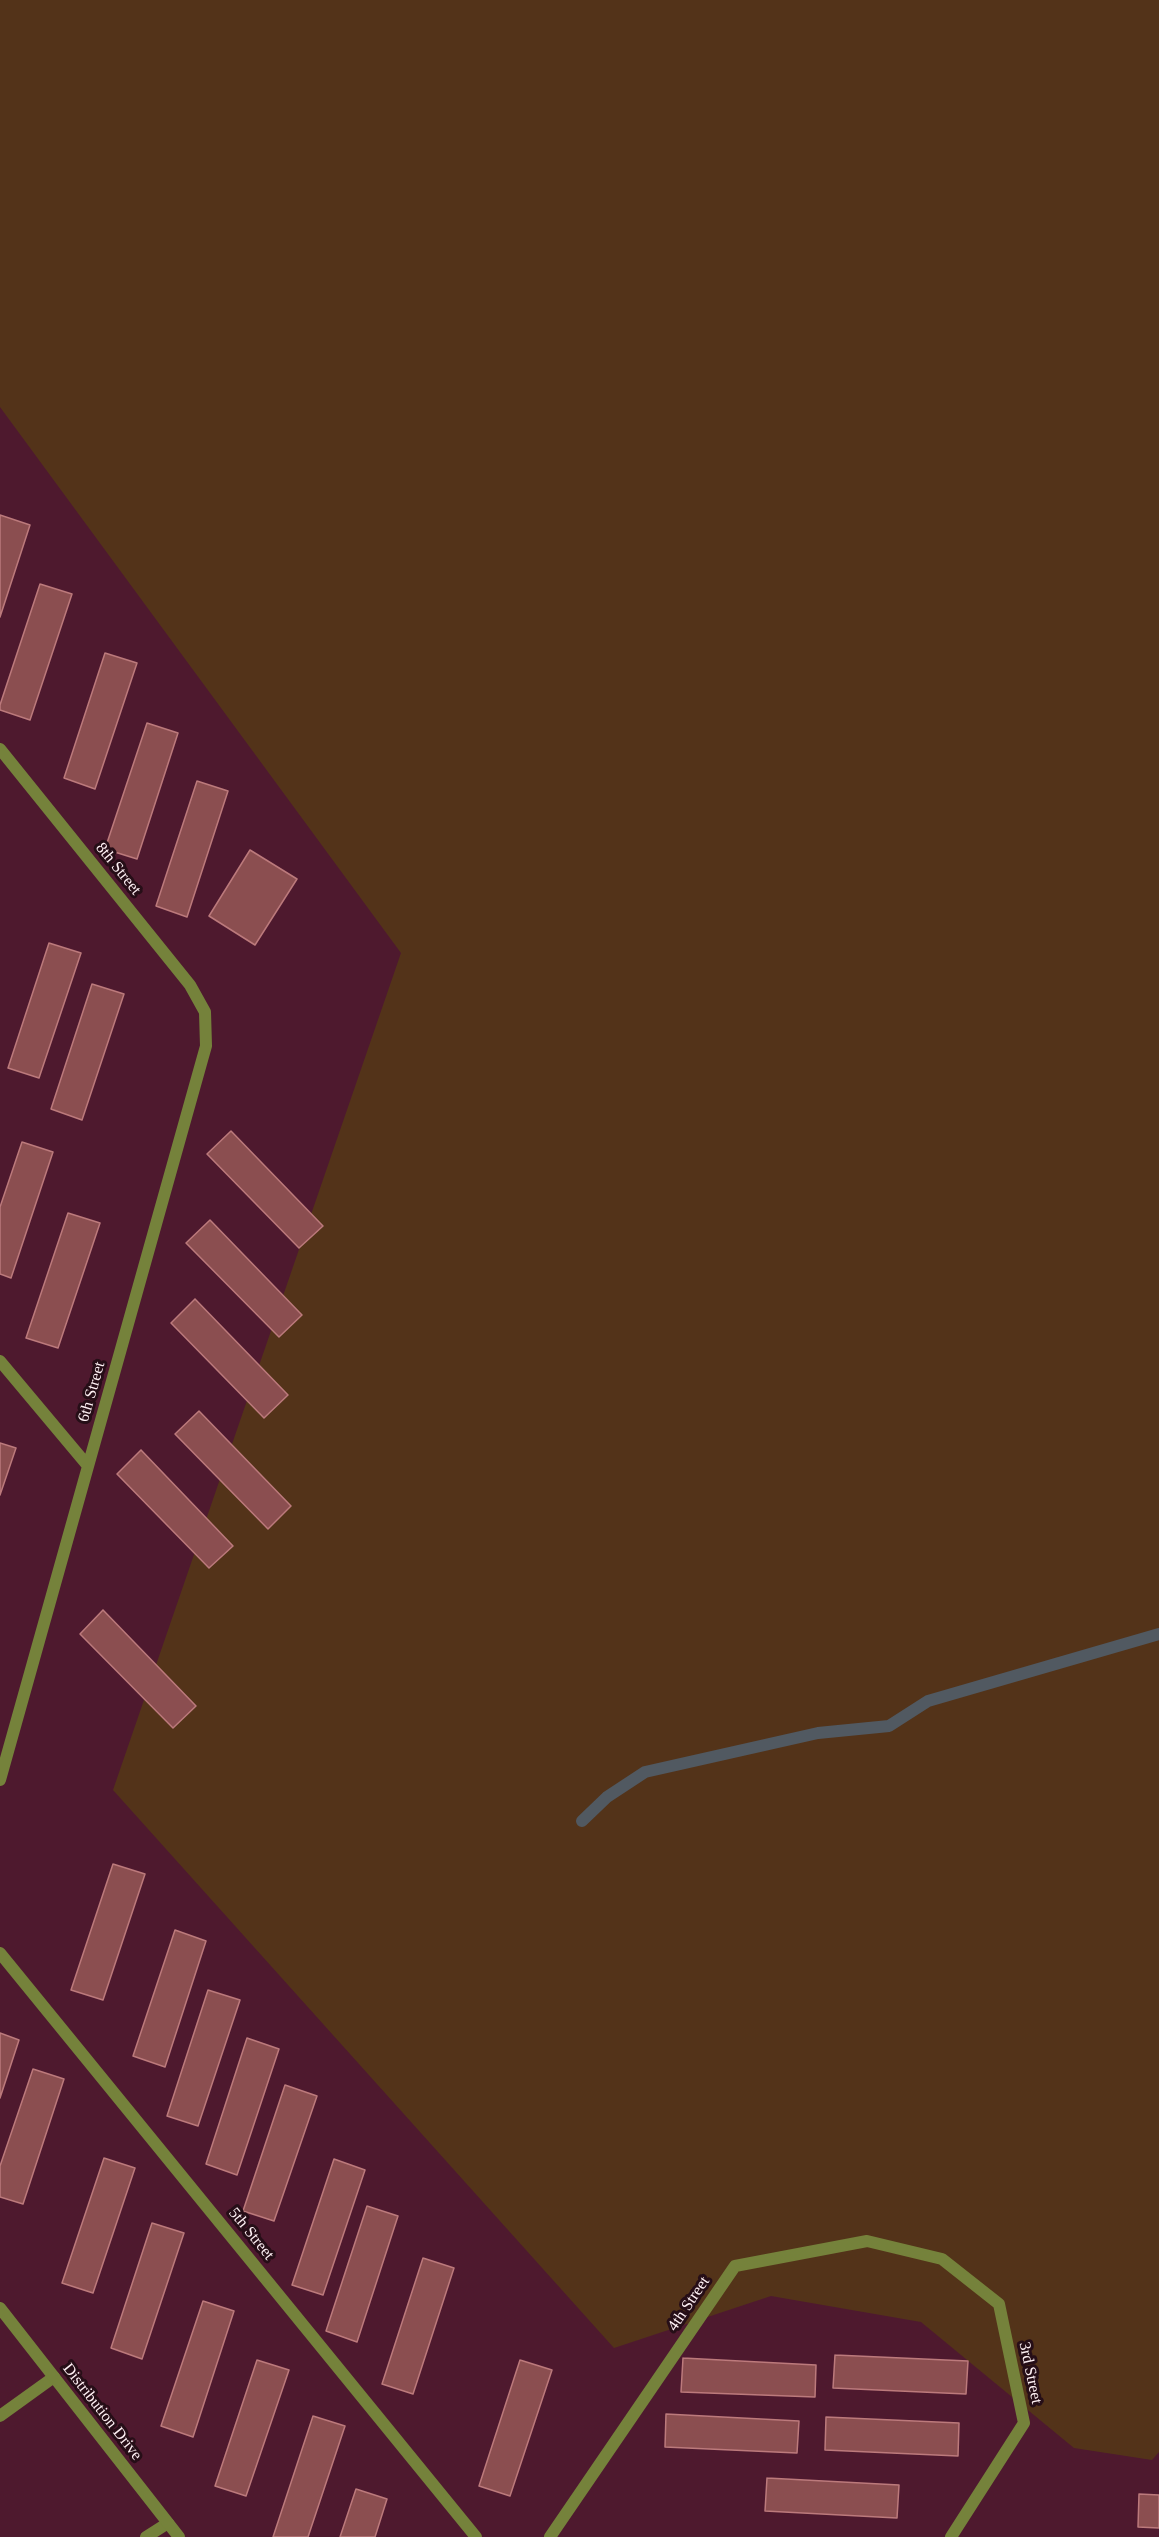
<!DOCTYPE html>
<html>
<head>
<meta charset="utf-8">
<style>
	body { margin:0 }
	canvas { display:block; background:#4e192e }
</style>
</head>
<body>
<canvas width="1159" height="2537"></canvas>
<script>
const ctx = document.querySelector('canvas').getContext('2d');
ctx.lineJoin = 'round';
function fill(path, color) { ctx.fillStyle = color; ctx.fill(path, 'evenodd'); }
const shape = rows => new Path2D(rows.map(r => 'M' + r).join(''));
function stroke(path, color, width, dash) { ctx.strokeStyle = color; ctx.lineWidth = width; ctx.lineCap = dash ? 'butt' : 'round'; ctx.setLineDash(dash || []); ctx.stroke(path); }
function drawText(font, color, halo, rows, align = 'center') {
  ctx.font = font + ' "Times New Roman",serif'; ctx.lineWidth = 6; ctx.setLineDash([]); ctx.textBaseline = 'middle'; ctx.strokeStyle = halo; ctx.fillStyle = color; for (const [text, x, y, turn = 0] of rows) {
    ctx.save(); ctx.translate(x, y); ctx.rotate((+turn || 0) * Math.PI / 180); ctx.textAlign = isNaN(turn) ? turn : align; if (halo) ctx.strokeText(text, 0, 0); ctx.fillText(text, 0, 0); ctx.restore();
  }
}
const green = shape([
	[0,0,1159,0,1159,2452,1152,2460,1074,2448,921,2322,771,2296,614,2348,113,1790,401,953,0,407]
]);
const stream = shape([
	[582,1821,607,1797,645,1772,818,1733,889,1726,928,1701,1159,1634]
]);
const building = shape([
	[0,515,30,525,0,617,0,515],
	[40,584,72,594,30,720,0,710,0,705,40,584],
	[105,653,137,663,95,789,64,778,105,653],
	[147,723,178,733,137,859,105,849,147,723],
	[197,781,228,791,187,917,156,906,197,781],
	[250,850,297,879,255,945,209,916,250,850],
	[49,943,81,953,39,1078,8,1068,49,943],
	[92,984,124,994,82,1120,51,1109,92,984],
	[231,1131,323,1226,299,1248,207,1154,231,1131],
	[22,1142,53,1152,11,1278,0,1274,0,1207,22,1142],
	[68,1213,100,1223,58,1348,26,1338,68,1213],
	[210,1220,302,1315,279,1337,186,1243,210,1220],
	[195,1299,288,1395,264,1418,171,1323,195,1299],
	[199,1411,291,1506,268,1529,175,1434,199,1411],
	[0,1443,16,1448,0,1495,0,1443],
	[141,1450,233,1546,209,1568,117,1474,141,1450],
	[103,1610,196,1706,173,1728,80,1634,103,1610],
	[113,1864,145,1874,103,2000,71,1990,113,1864],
	[175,1930,206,1941,165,2067,133,2056,175,1930],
	[208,1990,240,2000,198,2126,167,2116,208,1990],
	[0,2033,19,2040,0,2098,0,2033],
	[247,2038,279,2049,237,2175,206,2164,247,2038],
	[33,2069,64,2079,23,2204,0,2197,0,2166,33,2069],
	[285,2085,317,2096,274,2221,243,2211,285,2085],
	[104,2158,135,2168,93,2293,62,2283,104,2158],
	[334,2159,365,2170,323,2295,292,2285,334,2159],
	[367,2206,398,2216,357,2342,326,2331,367,2206],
	[152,2223,184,2233,142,2359,111,2348,152,2223],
	[423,2258,454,2268,413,2394,382,2384,423,2258],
	[203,2301,234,2311,193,2437,161,2426,203,2301],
	[835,2355,968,2361,966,2394,833,2388,835,2355],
	[683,2358,816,2365,815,2397,681,2392,683,2358],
	[257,2360,289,2370,246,2496,215,2486,257,2360],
	[520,2360,552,2370,510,2496,479,2486,520,2360],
	[666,2414,799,2421,797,2453,665,2447,666,2414],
	[313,2416,345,2426,308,2537,273,2537,313,2416],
	[826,2417,959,2423,958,2456,825,2450,826,2417],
	[767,2478,899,2485,897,2518,765,2511,767,2478],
	[356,2489,387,2499,375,2537,340,2537,356,2489],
	[1139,2494,1159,2495,1159,2528,1138,2527,1139,2494]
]);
const lane = shape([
	[0,2416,54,2377],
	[146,2537,168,2523]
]);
const street = shape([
	[0,749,190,985,205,1012,206,1046,0,1780],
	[0,1361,88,1466],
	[0,1953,476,2537],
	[0,2308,179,2537],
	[550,2537,735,2266,867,2241,942,2259,999,2304,1024,2423,951,2537]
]);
const streetNames = [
	["8th Street",118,869,51],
	["6th Street",92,1392,-74],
	["5th Street",251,2234,51],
	["4th Street",689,2304,-56],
	["3rd Street",1030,2373,78],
	["Distribution Drive",102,2412,52]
];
fill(green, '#533319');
stroke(stream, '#515961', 12);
fill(building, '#8b4e50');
stroke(building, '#bc7a7c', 1.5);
stroke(lane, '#75823b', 12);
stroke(street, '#75823b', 12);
drawText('16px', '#fef0f4', '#260e17', streetNames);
</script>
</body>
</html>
